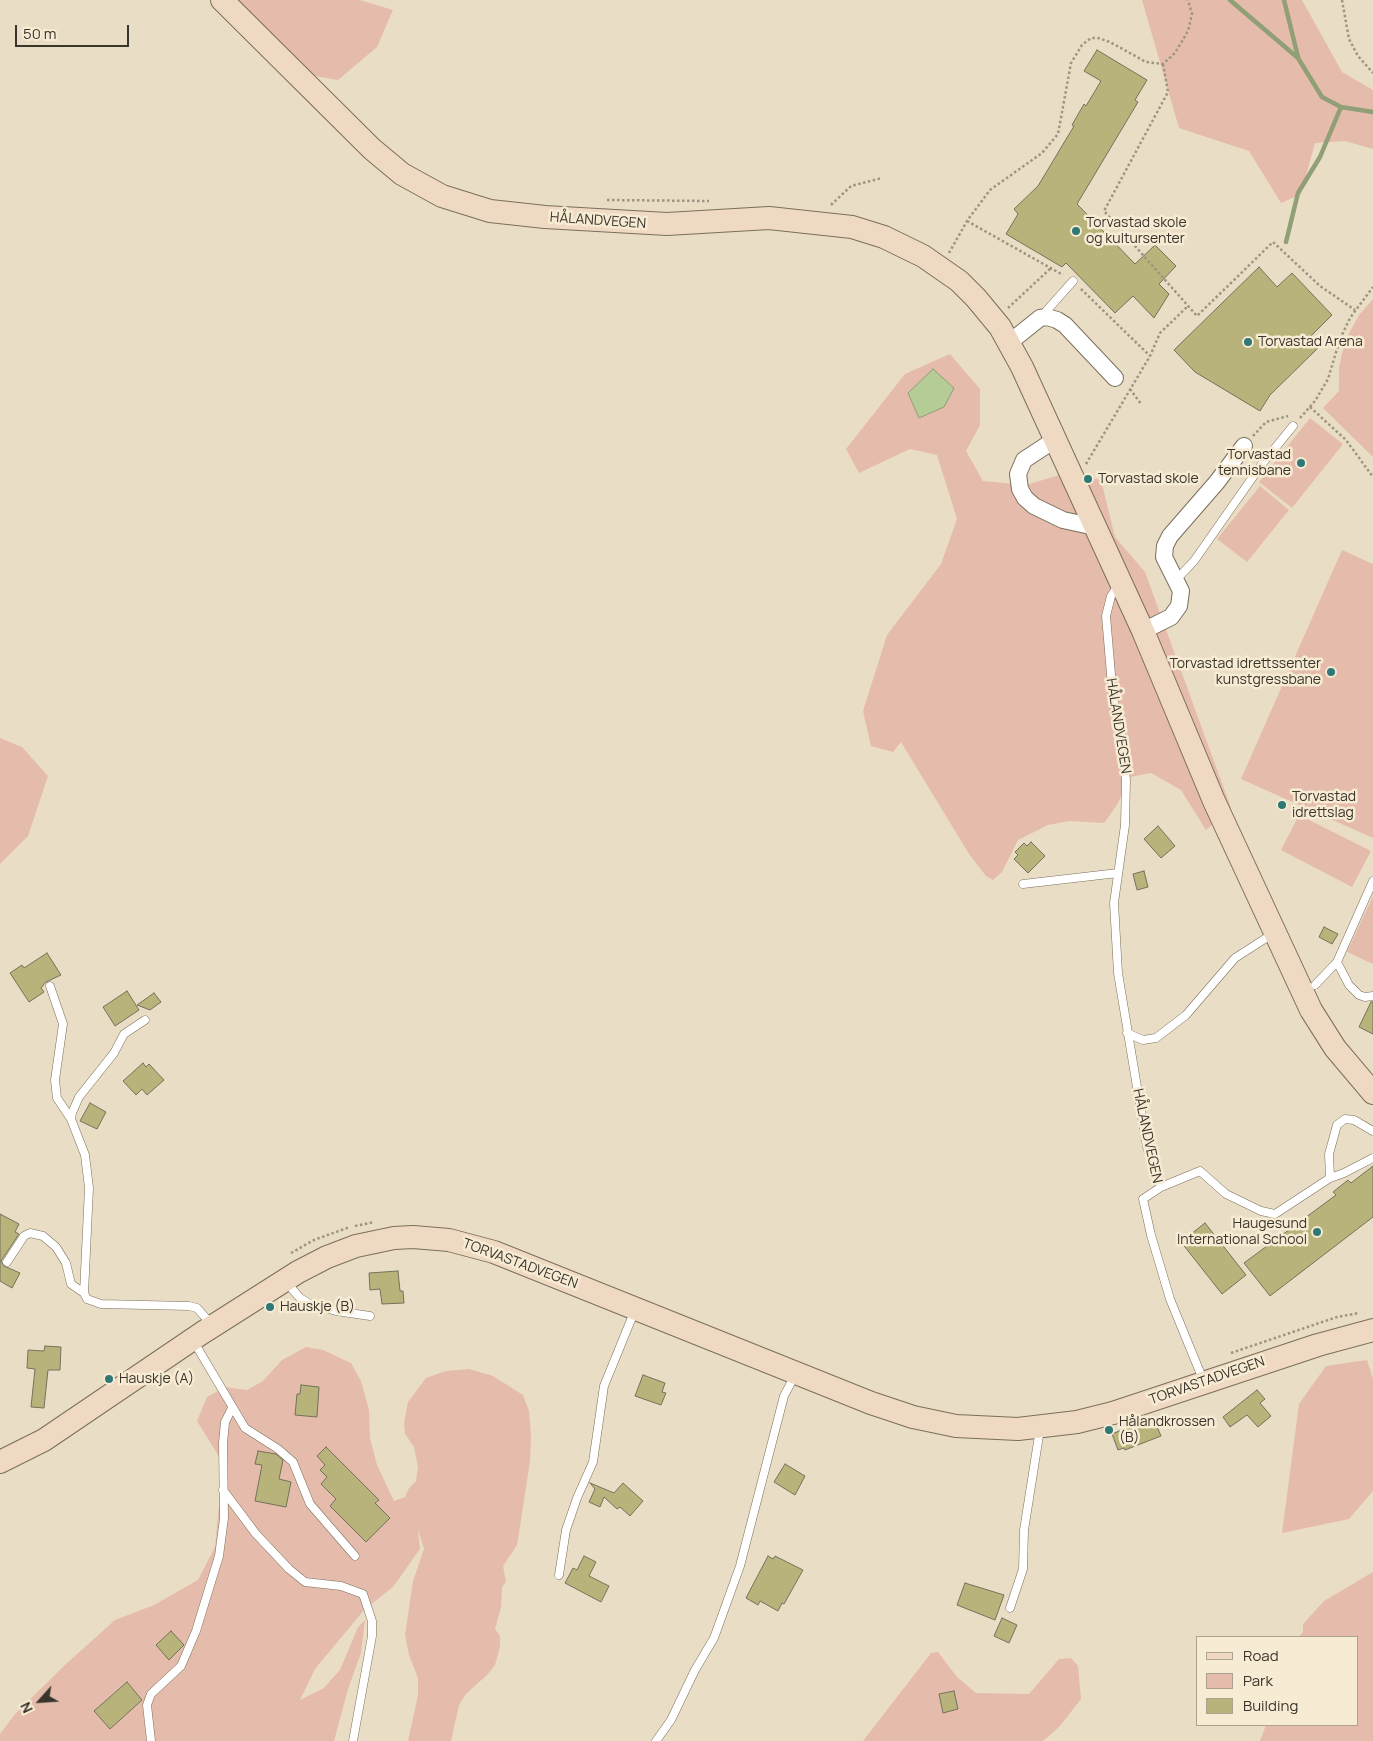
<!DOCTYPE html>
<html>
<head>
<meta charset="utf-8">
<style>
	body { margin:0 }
	#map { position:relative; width:1373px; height:1741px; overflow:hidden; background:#eaddc6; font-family:Manrope,sans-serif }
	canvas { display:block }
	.legend { position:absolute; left:1196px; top:1636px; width:162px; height:90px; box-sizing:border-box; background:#f7ebd3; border:1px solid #aba290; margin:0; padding:6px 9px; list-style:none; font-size:15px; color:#39352c }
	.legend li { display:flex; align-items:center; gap:10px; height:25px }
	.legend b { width:25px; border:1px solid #aba290 }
	.north { position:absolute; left:15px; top:1676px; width:50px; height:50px; -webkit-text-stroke:4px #f7ebd3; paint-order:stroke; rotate:244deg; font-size:14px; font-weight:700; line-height:20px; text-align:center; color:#39352c }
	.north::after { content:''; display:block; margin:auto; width:18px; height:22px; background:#39352c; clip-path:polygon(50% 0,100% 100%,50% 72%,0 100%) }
	.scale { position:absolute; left:15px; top:25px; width:114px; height:22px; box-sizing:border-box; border:2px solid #39352c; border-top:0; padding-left:6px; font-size:15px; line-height:18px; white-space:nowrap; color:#39352c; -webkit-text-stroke:4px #f7ebd3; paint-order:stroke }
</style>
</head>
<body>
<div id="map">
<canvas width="1373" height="1741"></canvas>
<ul class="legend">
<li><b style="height:6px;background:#efd9c2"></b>Road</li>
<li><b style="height:14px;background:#e5bbac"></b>Park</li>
<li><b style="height:14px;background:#b7b37a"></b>Building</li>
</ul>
<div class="north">N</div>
<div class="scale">50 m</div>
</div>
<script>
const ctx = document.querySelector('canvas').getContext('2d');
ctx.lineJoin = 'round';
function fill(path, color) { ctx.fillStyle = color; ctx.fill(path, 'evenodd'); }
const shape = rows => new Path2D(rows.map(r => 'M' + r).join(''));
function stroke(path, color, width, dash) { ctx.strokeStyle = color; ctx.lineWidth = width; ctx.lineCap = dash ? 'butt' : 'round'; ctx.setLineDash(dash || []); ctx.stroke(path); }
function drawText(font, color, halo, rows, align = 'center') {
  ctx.font = font + ' Manrope,sans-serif'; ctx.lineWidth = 5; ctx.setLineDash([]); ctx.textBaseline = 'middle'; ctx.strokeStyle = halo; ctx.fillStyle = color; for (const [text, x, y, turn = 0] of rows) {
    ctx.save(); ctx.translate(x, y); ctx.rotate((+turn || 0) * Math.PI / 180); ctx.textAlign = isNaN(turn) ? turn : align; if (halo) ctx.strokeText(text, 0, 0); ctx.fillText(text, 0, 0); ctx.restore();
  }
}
const green = shape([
	[237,0,360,0,393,10,377,47,338,80,309,75],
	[1142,0,1302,0,1342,72,1373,90,1373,149,1345,141,1315,143,1301,194,1281,203,1249,151,1179,128],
	[1373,299,1373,457,1323,408,1339,391,1339,367,1345,341,1359,315],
	[950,354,980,389,980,425,966,451,983,481,1026,485,1066,473,1101,480,1115,537,1145,572,1231,808,1206,830,1181,790,1151,773,1130,777,1117,805,1104,823,1069,821,1048,825,1018,840,1002,872,993,880,986,876,969,854,901,742,893,752,871,746,863,711,887,635,941,564,957,519,937,455,910,449,859,473,846,449,905,374],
	[1310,418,1343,444,1292,508,1259,482],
	[1260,486,1289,510,1247,562,1217,539],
	[1342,550,1373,564,1373,838,1241,779],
	[0,738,22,747,48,776,28,836,0,864],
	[1299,815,1371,851,1352,887,1281,850],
	[1373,896,1373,964,1347,952],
	[306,1347,323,1350,351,1363,361,1381,369,1410,370,1438,377,1465,394,1501,405,1497,409,1488,416,1481,418,1467,414,1447,405,1434,404,1423,408,1402,426,1378,446,1371,469,1369,493,1376,523,1395,529,1411,531,1436,530,1461,519,1533,517,1545,503,1566,506,1582,502,1587,501,1607,495,1629,500,1636,500,1647,495,1665,488,1674,466,1694,459,1705,451,1741,408,1741,418,1695,418,1678,409,1655,405,1635,413,1581,424,1549,418,1529,420,1549,393,1587,364,1610,315,1669,300,1700,324,1688,330,1681,340,1670,358,1627,365,1620,361,1653,348,1689,334,1741,0,1741,0,1734,15,1714,66,1664,115,1620,154,1605,198,1580,215,1547,223,1463,197,1421,207,1397,225,1387,247,1390,263,1381,282,1360],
	[1367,1360,1373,1379,1373,1491,1349,1519,1282,1533,1299,1404,1326,1366],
	[1373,1572,1373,1741,1260,1741,1266,1725,1357,1725,1357,1637,1299,1637,1303,1632,1303,1624,1324,1601],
	[938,1652,957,1677,976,1693,1029,1694,1059,1659,1071,1658,1078,1666,1081,1699,1060,1726,1043,1741,863,1741,931,1653]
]);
const water = shape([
	[933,369,954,388,944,407,919,418,908,393,933,369]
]);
const stream = shape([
	[1230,0,1298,58,1322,97,1341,107,1373,112],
	[1284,0,1298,57],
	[1286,242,1298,193,1320,157,1341,107]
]);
const building = shape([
	[1097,50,1147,80,1135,100,1138,102,1077,204,1135,264,1155,245,1176,266,1159,284,1169,294,1154,318,1133,296,1115,313,1066,263,1062,267,1006,234,1018,214,1014,209,1038,186,1074,126,1072,125,1084,104,1086,106,1101,81,1084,71,1097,50],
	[1259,267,1277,287,1292,273,1332,315,1310,337,1319,347,1270,395,1260,411,1195,372,1174,350,1259,267],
	[1158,826,1175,846,1161,858,1144,839,1158,826],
	[1031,842,1045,856,1028,873,1014,859,1018,855,1015,852,1024,843,1027,846,1031,842],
	[1144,871,1148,887,1137,890,1133,874,1144,871],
	[1324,927,1338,934,1332,944,1319,937,1324,927],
	[47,953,61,975,46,982,41,988,44,992,29,1002,10,973,22,965,24,968,47,953],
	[127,991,139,1010,115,1026,103,1007,127,991],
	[154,993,161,1002,150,1010,137,1005,154,993],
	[1371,1002,1373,1002,1373,1034,1359,1027,1371,1002],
	[143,1063,146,1067,149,1064,164,1080,147,1095,142,1089,136,1095,123,1081,143,1063],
	[90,1103,106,1112,97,1129,80,1121,90,1103],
	[1373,1166,1373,1217,1270,1296,1244,1263,1336,1195,1333,1192,1348,1180,1351,1183,1373,1166],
	[0,1214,19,1224,15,1232,19,1234,1,1261,4,1266,20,1273,12,1288,0,1281,0,1214],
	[1205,1223,1246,1275,1222,1294,1181,1242,1205,1223],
	[398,1271,400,1291,403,1291,404,1303,382,1304,380,1289,370,1290,369,1273,398,1271],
	[45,1346,61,1347,60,1370,48,1370,44,1408,31,1407,35,1369,27,1368,28,1350,44,1351,45,1346],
	[643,1375,665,1383,662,1392,666,1393,661,1405,635,1396,643,1375],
	[301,1385,319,1387,317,1417,295,1415,297,1394,300,1394,301,1385],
	[1257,1390,1265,1399,1260,1403,1271,1416,1258,1427,1247,1415,1230,1427,1223,1417,1257,1390],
	[1153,1417,1161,1436,1125,1450,1124,1448,1118,1450,1112,1434,1153,1417],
	[326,1447,379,1500,375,1503,390,1518,366,1542,330,1506,336,1499,321,1484,327,1477,320,1470,325,1465,317,1456,326,1447],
	[258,1451,276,1454,283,1460,279,1479,291,1482,286,1507,255,1501,262,1465,255,1464,258,1451],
	[785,1464,805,1476,795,1495,774,1482,785,1464],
	[590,1483,614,1493,623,1483,643,1501,630,1516,620,1507,617,1509,604,1497,600,1507,589,1502,595,1489,590,1483],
	[584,1556,596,1562,589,1576,609,1586,601,1602,565,1583,573,1568,577,1570,584,1556],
	[768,1556,773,1559,775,1556,803,1570,784,1604,782,1603,778,1611,760,1601,758,1605,746,1598,768,1556],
	[965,1583,1004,1595,995,1620,957,1605,965,1583],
	[1002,1618,1017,1625,1009,1643,994,1636,1002,1618],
	[171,1631,184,1645,169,1660,156,1645,171,1631],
	[127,1682,142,1700,110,1729,94,1711,127,1682],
	[954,1691,958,1709,943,1713,939,1694,954,1691]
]);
const path = shape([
	[1342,0,1349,39,1358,56,1373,73],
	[1163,64,1168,92,1104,211,1197,316,1273,242,1320,286,1355,310],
	[607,200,709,201],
	[831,205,851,186,882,178],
	[967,221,1063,275],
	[949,253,967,221,990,190,1042,153,1058,134,1071,63,1082,45,1091,38,1098,38,1110,42,1146,62,1163,64,1175,53,1188,31,1192,14,1188,0],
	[1081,289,1150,356],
	[1008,308,1051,268],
	[1130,389,1141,404],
	[1310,407,1346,440,1373,477],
	[1300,418,1315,401,1328,379,1340,339,1350,318,1373,287],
	[1253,436,1266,422,1288,416],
	[1086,464,1150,356,1160,333,1188,306],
	[355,1226,374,1222],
	[291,1253,314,1240,350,1227],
	[1231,1353,1337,1317,1359,1313]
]);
const service = shape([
	[1041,317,1073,281],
	[1176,580,1194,561,1262,464,1293,426],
	[1118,586,1111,596,1106,616,1113,698,1121,735,1126,780,1125,825,1114,903,1118,973,1147,1147,1161,1187,1143,1199,1151,1235,1170,1299,1204,1382],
	[1023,884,1118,873],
	[1337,962,1349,985,1359,995,1365,997,1373,996],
	[1315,985,1337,962,1373,881],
	[50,986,63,1024,55,1080,57,1098,71,1119],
	[145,1020,124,1034,114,1053,79,1097,72,1113,71,1119,85,1155,89,1188,84,1293,87,1299,101,1304,189,1306,197,1308,212,1325],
	[1127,1033,1143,1040,1156,1038,1186,1015,1235,958,1274,933],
	[1330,1178,1329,1154,1337,1125,1345,1119,1354,1120,1373,1131],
	[1161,1187,1200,1171,1226,1194,1261,1211,1275,1214,1330,1178,1344,1173,1373,1158],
	[7,1262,24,1236,30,1233,43,1236,56,1247,66,1263,71,1284,84,1293],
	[286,1282,300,1298,310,1304,336,1311,370,1316],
	[194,1342,245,1428,278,1449,293,1462,310,1504,355,1556],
	[223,1490,256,1534,289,1569,305,1582,341,1586,363,1594,372,1621,372,1636,353,1741],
	[559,1575,566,1530,577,1498,593,1462,604,1386,635,1310],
	[1010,1608,1023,1569,1024,1530,1040,1429],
	[151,1741,147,1705,151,1694,181,1666,196,1631,219,1556,224,1518,223,1443,225,1422,232,1408],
	[656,1741,671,1720,695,1670,714,1638,740,1566,784,1396,795,1375]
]);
const minor = shape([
	[1010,342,1040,318,1047,317,1057,320,1065,325,1115,378],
	[1056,439,1024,460,1018,474,1020,489,1025,498,1034,506,1063,520,1095,527],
	[1143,631,1171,617,1179,606,1181,591,1164,557,1165,546,1170,536,1217,482,1244,446]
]);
const secondary = shape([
	[222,0,372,149,402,174,442,196,490,211,545,217,667,224,769,218,852,227,884,237,923,256,959,281,976,298,1000,327,1022,367,1143,631,1214,801,1311,1010,1335,1048,1373,1093],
	[0,1462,44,1440,202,1333,298,1272,327,1257,356,1246,394,1238,413,1237,449,1240,494,1252,871,1403,913,1417,956,1426,1018,1429,1077,1422,1113,1413,1318,1345,1373,1330]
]);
const markers = [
	[1076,231,5,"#2f7875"],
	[1248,342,5,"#2f7875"],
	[1301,463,5,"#2f7875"],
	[1088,479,5,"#2f7875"],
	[1331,672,5,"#2f7875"],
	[1282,805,5,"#2f7875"],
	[1317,1232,5,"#2f7875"],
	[270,1307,5,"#2f7875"],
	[109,1379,5,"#2f7875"],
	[1109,1430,5,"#2f7875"]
];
const streetNames = [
	["HÅLANDVEGEN",598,221,4],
	["HÅLANDVEGEN",1118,726,81],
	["HÅLANDVEGEN",1147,1136,78],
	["TORVASTADVEGEN",520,1264,20],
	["TORVASTADVEGEN",1207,1381,-19]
];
const poiNames = [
	["Torvastad skole",1086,223],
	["og kultursenter",1086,239],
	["Torvastad Arena",1258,342],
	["Torvastad",1291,455,"right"],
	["tennisbane",1291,471,"right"],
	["Torvastad skole",1098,479],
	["Torvastad idrettssenter",1321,664,"right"],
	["kunstgressbane",1321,680,"right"],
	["Torvastad",1292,797],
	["idrettslag",1292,813],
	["Haugesund",1307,1224,"right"],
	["International School",1307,1240,"right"],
	["Hauskje (B)",280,1307],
	["Hauskje (A)",119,1379],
	["Hålandkrossen",1119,1422],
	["(B)",1119,1438]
];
fill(green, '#e5bbac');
fill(water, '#b5cc96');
stroke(water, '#909f76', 1);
stroke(stream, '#909f76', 4.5);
fill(building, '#b7b37a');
stroke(building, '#74725c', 1);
stroke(service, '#7a6f5b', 9);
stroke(minor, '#7a6f5b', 18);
stroke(secondary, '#7a6f5b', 24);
stroke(path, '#9d9483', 2.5, [2.5, 2.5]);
stroke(service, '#fff', 8);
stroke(minor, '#fff', 16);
stroke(secondary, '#efd9c2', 22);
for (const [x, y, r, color] of markers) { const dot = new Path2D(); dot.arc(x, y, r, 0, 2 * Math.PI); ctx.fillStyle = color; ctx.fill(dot); stroke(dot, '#f7ebd3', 2); }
drawText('14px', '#39352c', '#f7ebd3', streetNames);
drawText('14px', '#39352c', '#f7ebd3', poiNames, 'left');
</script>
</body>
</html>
